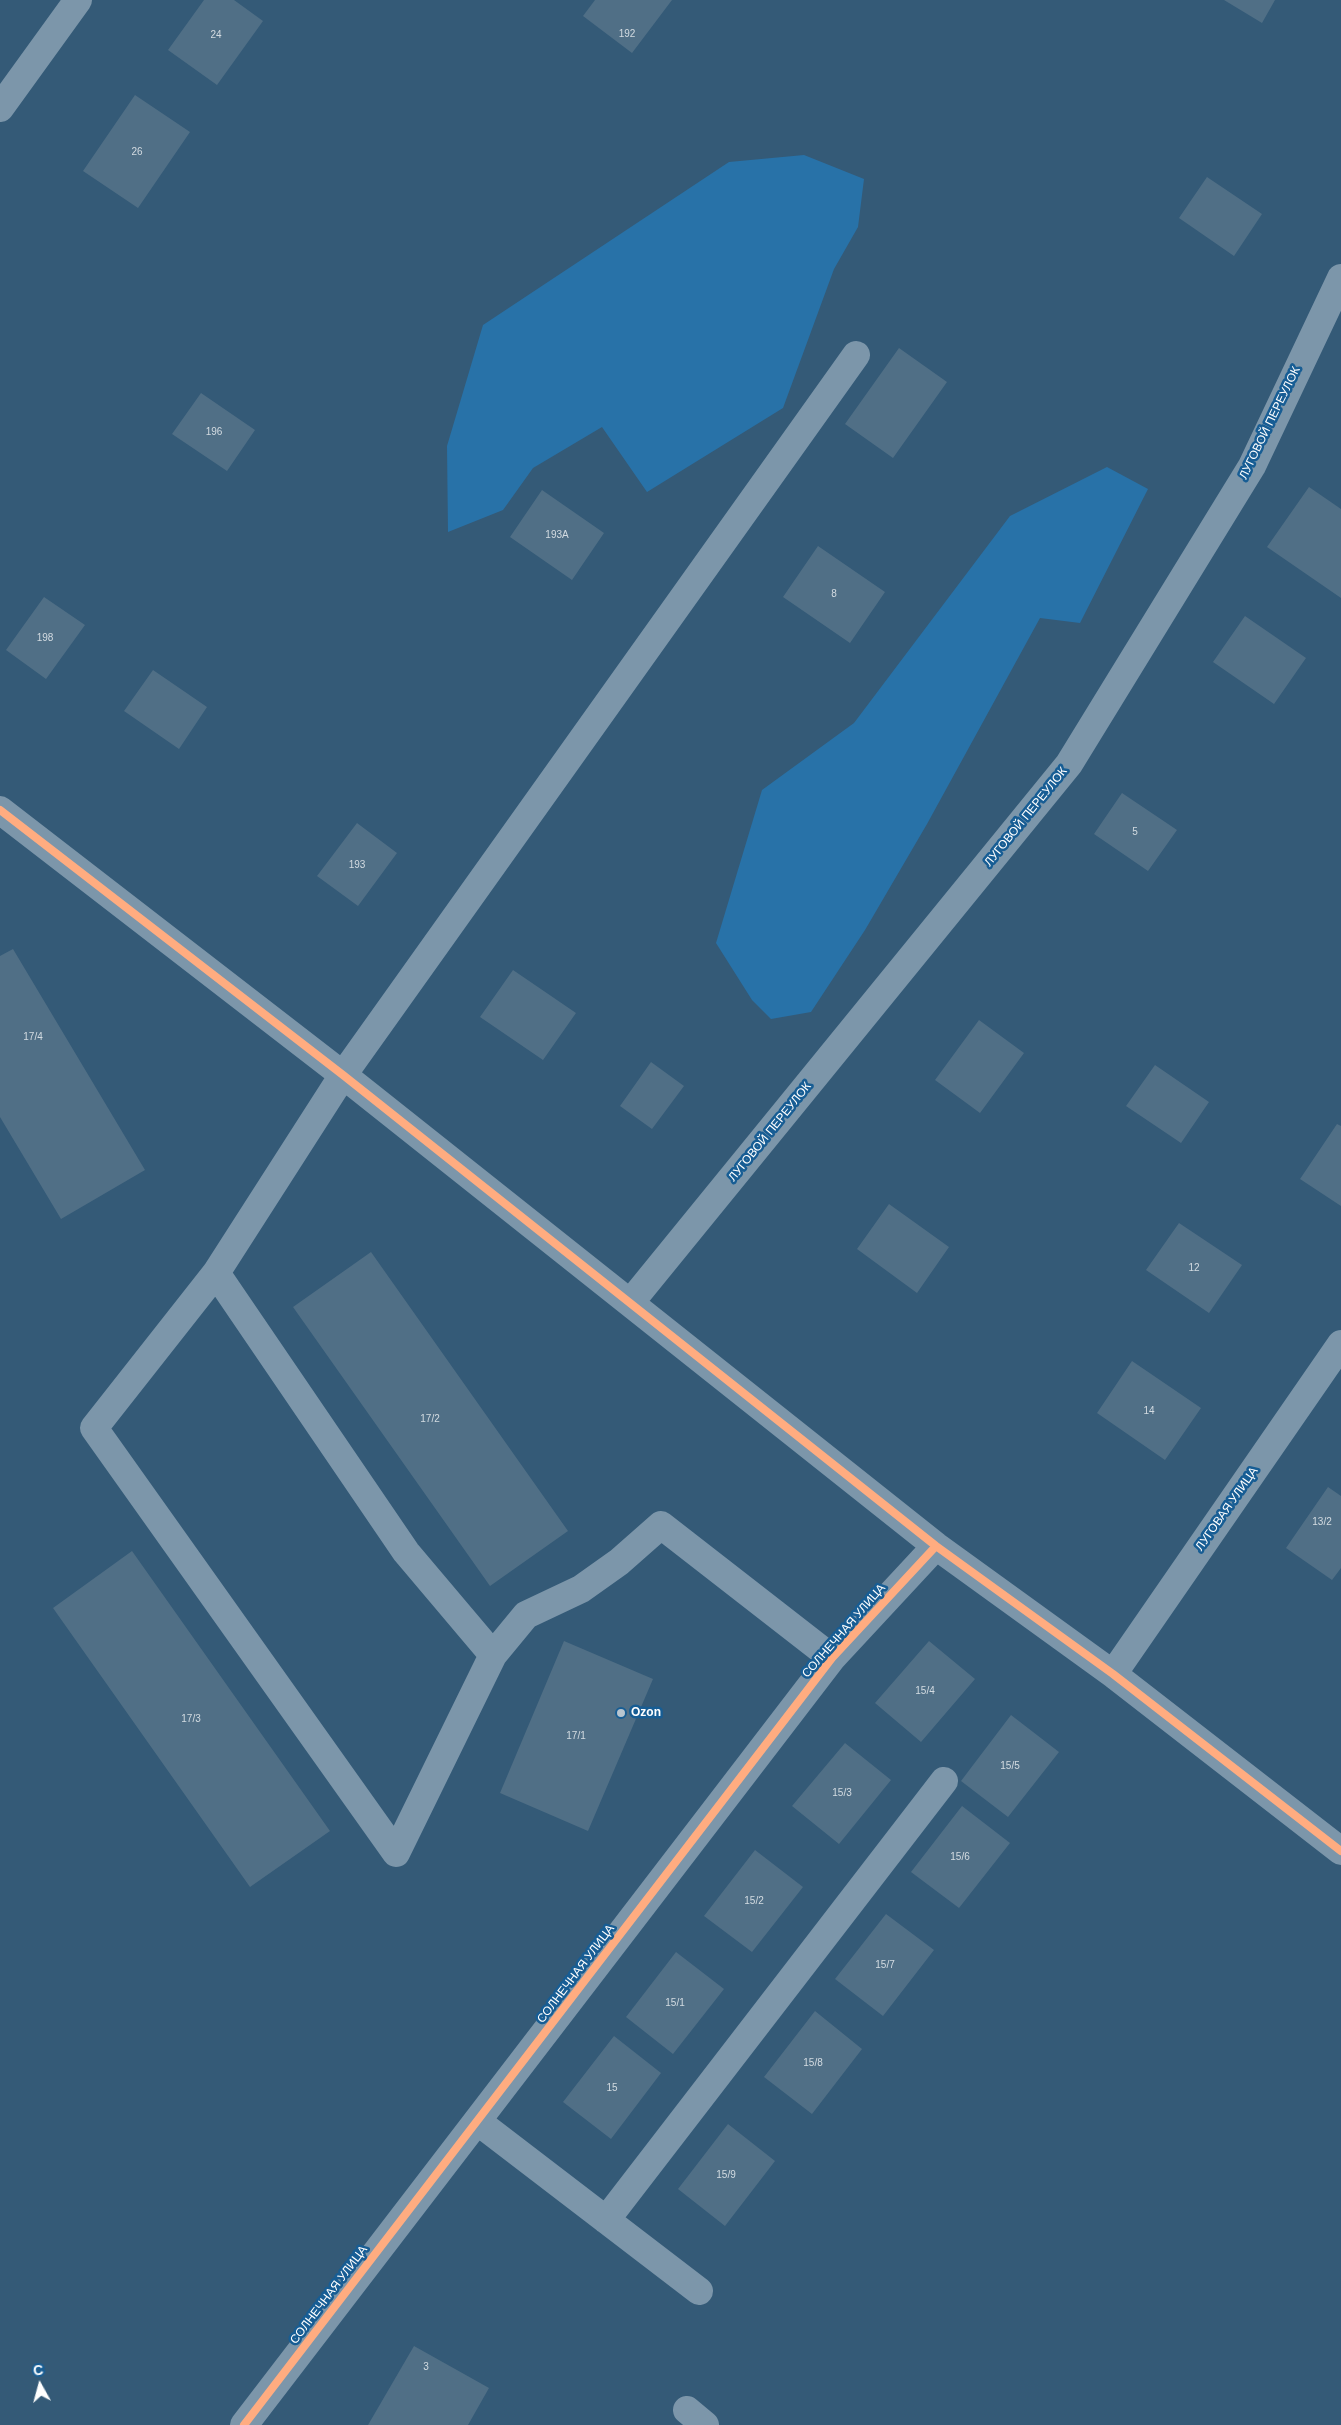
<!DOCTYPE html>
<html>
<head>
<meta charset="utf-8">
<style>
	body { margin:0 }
	#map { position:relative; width:1341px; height:2425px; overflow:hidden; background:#345a77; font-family:Arial,sans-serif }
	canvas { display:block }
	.north { position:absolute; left:15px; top:2360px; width:50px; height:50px; -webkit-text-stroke:4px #175d94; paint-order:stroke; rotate:353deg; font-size:14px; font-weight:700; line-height:20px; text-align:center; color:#fff }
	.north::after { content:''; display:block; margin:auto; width:18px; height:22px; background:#fff; clip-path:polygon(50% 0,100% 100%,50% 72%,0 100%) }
</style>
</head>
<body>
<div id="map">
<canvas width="1341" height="2425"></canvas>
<div class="north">С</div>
</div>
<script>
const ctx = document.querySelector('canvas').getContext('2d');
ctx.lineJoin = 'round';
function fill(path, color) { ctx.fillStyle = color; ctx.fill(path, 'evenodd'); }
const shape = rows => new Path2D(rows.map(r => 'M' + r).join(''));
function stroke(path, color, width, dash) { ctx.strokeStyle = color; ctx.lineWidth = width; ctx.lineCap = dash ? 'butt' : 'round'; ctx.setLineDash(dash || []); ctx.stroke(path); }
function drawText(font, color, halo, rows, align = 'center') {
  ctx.font = font + ' Arial,sans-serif'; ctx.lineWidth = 5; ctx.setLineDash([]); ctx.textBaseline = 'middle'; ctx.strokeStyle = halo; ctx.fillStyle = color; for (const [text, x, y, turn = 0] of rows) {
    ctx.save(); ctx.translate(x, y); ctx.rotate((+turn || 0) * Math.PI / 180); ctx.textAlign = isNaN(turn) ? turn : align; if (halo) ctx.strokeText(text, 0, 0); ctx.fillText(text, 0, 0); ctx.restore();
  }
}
const green = shape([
	[804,155,864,179,858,227,834,269,783,408,647,492,602,427,533,468,503,510,448,532,447,446,483,325,729,162],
	[1107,467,1148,489,1080,623,1040,618,927,824,865,930,811,1012,771,1019,752,1000,716,943,762,790,854,723,1010,516]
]);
const building = shape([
	[204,0,234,0,263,21,217,85,168,50],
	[595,0,672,0,632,53,583,16],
	[1224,0,1275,0,1262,23],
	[135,95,190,132,138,208,83,171],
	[1207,177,1262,214,1234,256,1179,218],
	[899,348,947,382,893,458,845,424],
	[201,393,255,430,227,471,172,434],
	[1309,487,1341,509,1341,598,1267,547],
	[542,490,604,533,572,580,510,537],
	[818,546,885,592,850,643,783,597],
	[44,597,85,625,46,679,6,650],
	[1245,616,1306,658,1274,704,1213,662],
	[153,670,207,707,179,749,124,711],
	[1122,793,1177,830,1148,871,1094,834],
	[357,823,397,853,358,906,317,876],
	[13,949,145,1170,61,1219,0,1117,0,956],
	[513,970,576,1013,543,1060,480,1017],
	[979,1020,1024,1053,980,1113,935,1080],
	[651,1062,684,1086,652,1129,620,1106],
	[1155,1065,1209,1102,1181,1143,1126,1106],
	[1337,1124,1341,1126,1341,1206,1300,1179],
	[889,1204,949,1247,917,1293,857,1249],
	[1179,1223,1242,1265,1209,1313,1146,1270],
	[371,1252,568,1531,490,1586,293,1307],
	[1132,1361,1201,1408,1165,1460,1097,1413],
	[1328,1487,1341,1496,1341,1568,1332,1580,1286,1548],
	[132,1551,330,1831,250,1887,53,1608],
	[564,1641,653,1679,588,1831,500,1793],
	[929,1641,975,1679,921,1742,875,1703],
	[1011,1715,1059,1752,1008,1817,961,1781],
	[845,1743,891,1780,839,1844,792,1806],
	[962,1806,1010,1843,959,1908,911,1872],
	[755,1850,803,1887,752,1952,704,1916],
	[886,1914,934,1950,883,2016,835,1979],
	[676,1952,724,1989,673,2054,626,2017],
	[815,2011,862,2049,812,2114,764,2077],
	[614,2036,661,2073,611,2139,563,2102],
	[728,2124,775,2161,725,2226,678,2189],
	[414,2346,489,2388,468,2425,368,2425]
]);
const minor = shape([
	[0,108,78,0],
	[0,810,343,1075,936,1546,1113,1674,1341,1851],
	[216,1273,406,1552,493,1655],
	[630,1303,1069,764,1252,466,1341,278],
	[832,1658,661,1525,619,1562,581,1589,526,1615,493,1655,396,1853,94,1428,216,1273,343,1075,856,355],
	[1113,1674,1341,1344],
	[477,2121,699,2291],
	[606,2220,944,1781],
	[687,2410,705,2425],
	[244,2425,832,1658,936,1546]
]);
const cycleway = shape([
	[0,810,343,1075,936,1546,1113,1674,1341,1851],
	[244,2425,832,1658,936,1546]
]);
const markers = [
	[621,1713,5,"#b8c5cf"]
];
const numberNames = [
	["192",627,34],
	["24",216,35],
	["26",137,152],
	["196",214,432],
	["193А",557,535],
	["8",834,594],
	["198",45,638],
	["5",1135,832],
	["193",357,865],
	["17/4",33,1037],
	["12",1194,1268],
	["14",1149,1411],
	["17/2",430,1419],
	["13/2",1322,1522],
	["15/4",925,1691],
	["17/3",191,1719],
	["17/1",576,1736],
	["15/5",1010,1766],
	["15/3",842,1793],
	["15/6",960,1857],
	["15/2",754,1901],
	["15/7",885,1965],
	["15/1",675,2003],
	["15/8",813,2063],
	["15",612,2088],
	["15/9",726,2175],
	["3",426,2367]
];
const streetNames = [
	["ЛУГОВОЙ ПЕРЕУЛОК",1270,423,-64],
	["ЛУГОВОЙ ПЕРЕУЛОК",1026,817,-51],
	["ЛУГОВОЙ ПЕРЕУЛОК",770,1132,-51],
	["ЛУГОВАЯ УЛИЦА",1227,1509,-55],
	["СОЛНЕЧНАЯ УЛИЦА",844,1631,-49],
	["СОЛНЕЧНАЯ УЛИЦА",576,1974,-53],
	["СОЛНЕЧНАЯ УЛИЦА",329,2295,-53]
];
const poiNames = [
	["Ozon",631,1713]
];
fill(green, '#2872a8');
fill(building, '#506f86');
stroke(minor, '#7c96aa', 28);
stroke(cycleway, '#ffac80', 8);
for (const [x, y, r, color] of markers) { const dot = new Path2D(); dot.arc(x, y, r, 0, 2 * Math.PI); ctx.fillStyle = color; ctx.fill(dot); stroke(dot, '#175d94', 2); }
drawText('10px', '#d3dbe1', null, numberNames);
drawText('12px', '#fff', '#175d94', streetNames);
drawText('bold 12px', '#fff', '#175d94', poiNames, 'left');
</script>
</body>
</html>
